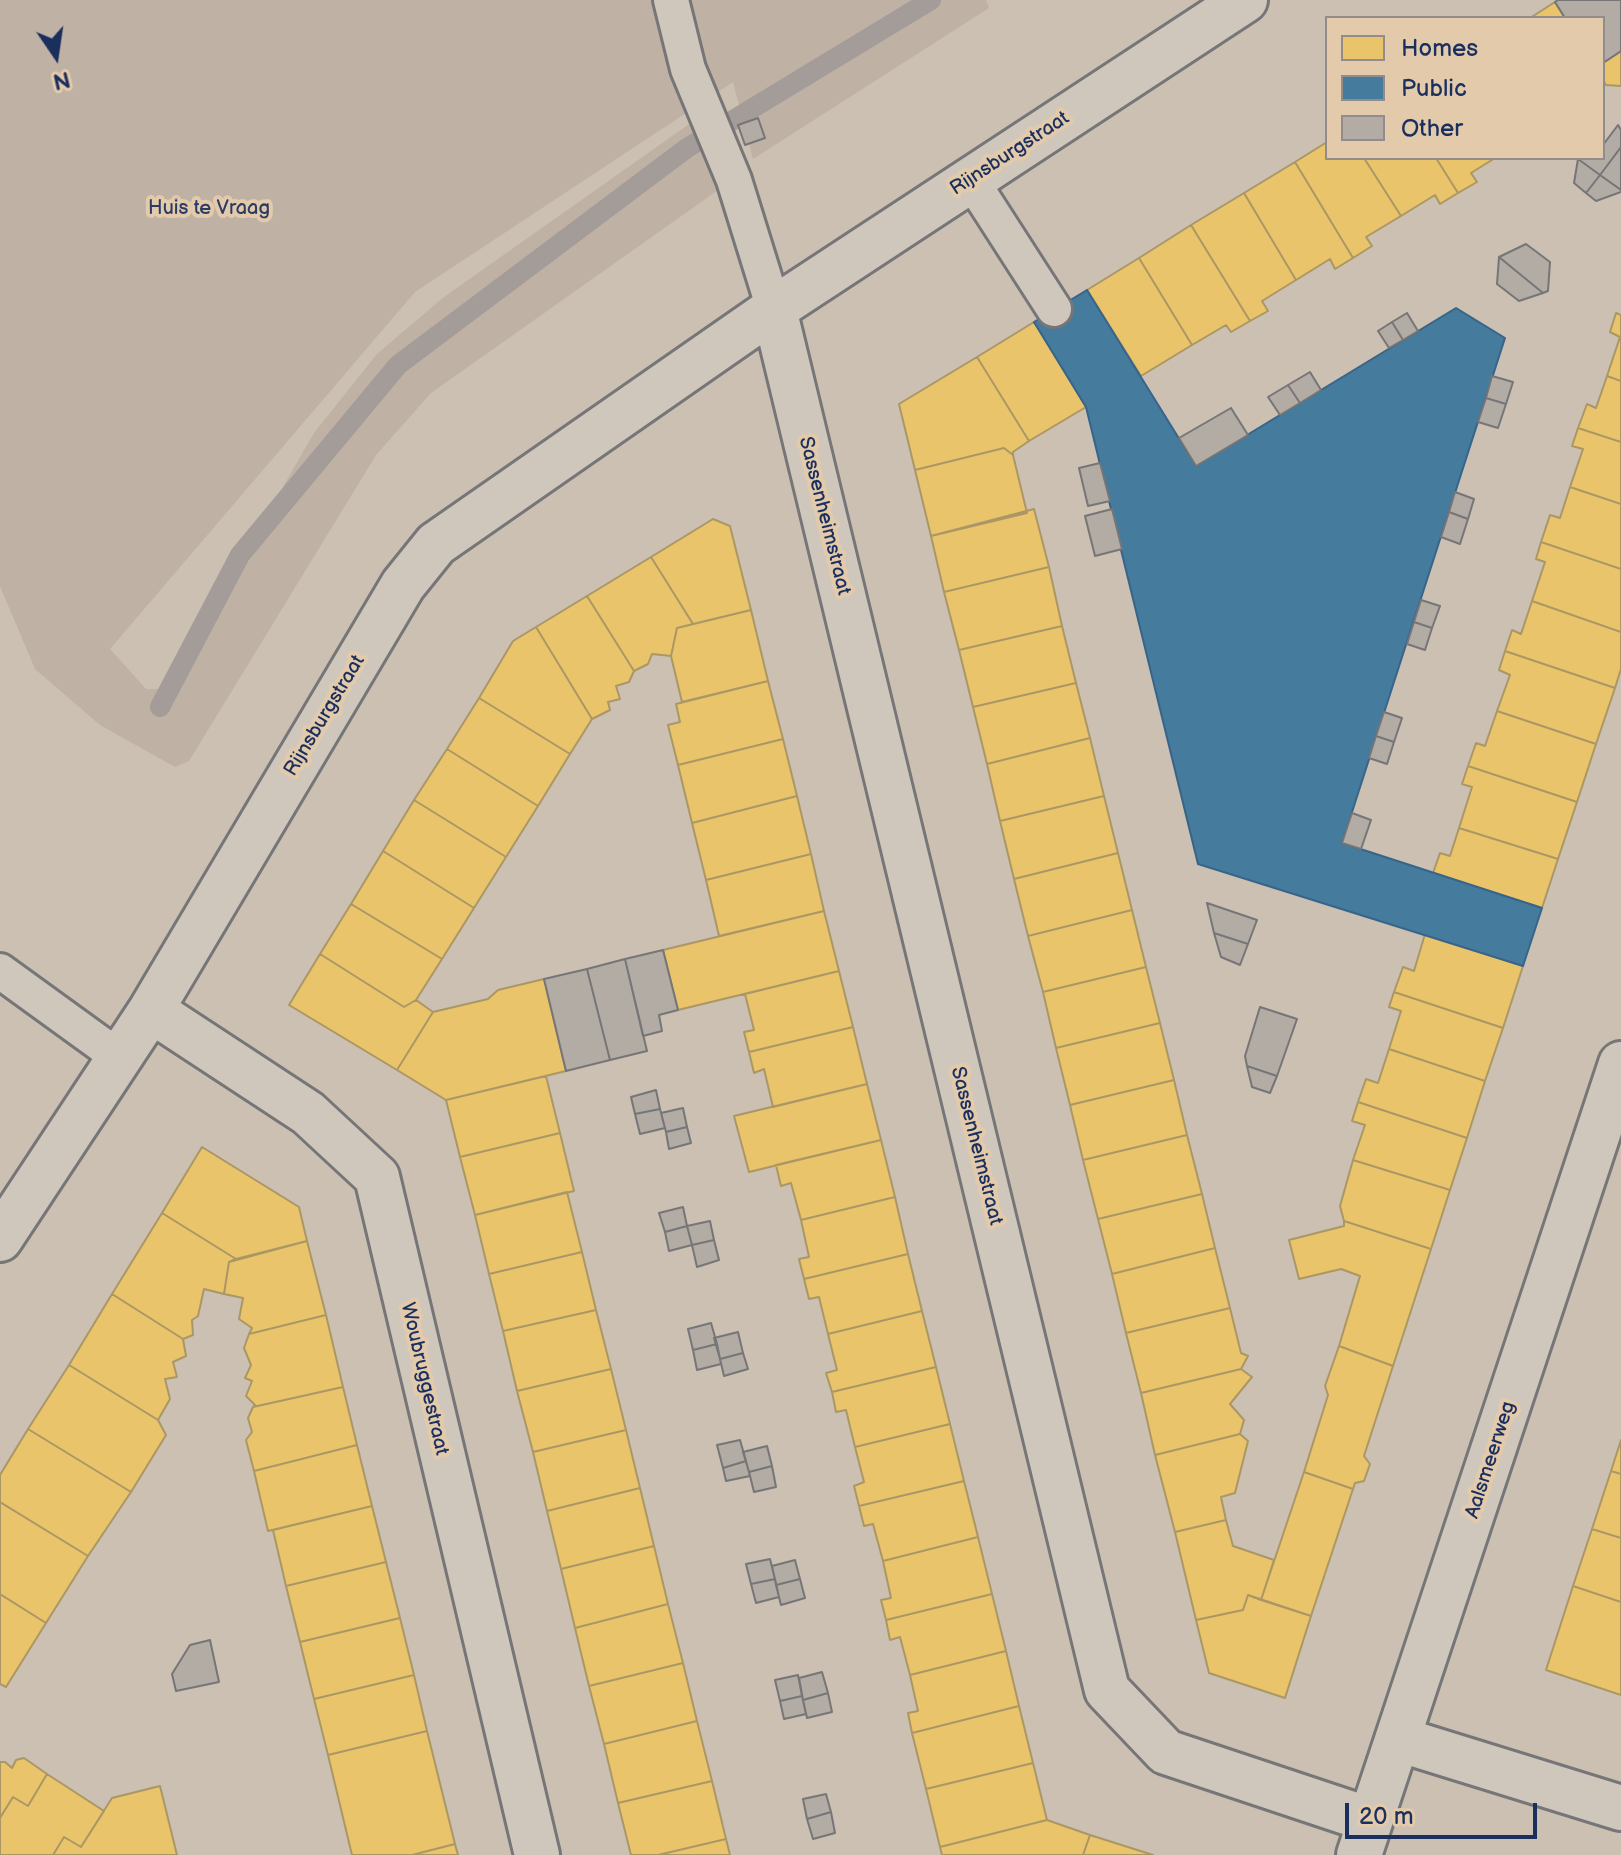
<!DOCTYPE html>
<html>
<head>
<meta charset="utf-8">
<style>
	body { margin:0 }
	#map { position:relative; width:1621px; height:1855px; overflow:hidden; background:#cbc0b1; font-family:"Balsamiq Sans",sans-serif }
	canvas { display:block }
	.legend { position:absolute; left:1325px; top:16px; width:280px; height:144px; box-sizing:border-box; background:#e2caab; border:2px solid #928c8c; margin:0; padding:10px 14px; list-style:none; font-size:24px; color:#1b2f5e }
	.legend li { display:flex; align-items:center; gap:16px; height:40px }
	.legend b { width:40px; border:2px solid #928c8c }
	.north { position:absolute; left:16px; top:16px; width:80px; height:80px; -webkit-text-stroke:6px #e2caab; paint-order:stroke; rotate:167deg; font-size:22px; font-weight:700; line-height:32px; text-align:center; color:#1b2f5e }
	.north::after { content:''; display:block; margin:auto; width:28px; height:36px; background:#1b2f5e; clip-path:polygon(50% 0,100% 100%,50% 72%,0 100%) }
	.scale { position:absolute; left:1345px; top:1803px; width:192px; height:36px; box-sizing:border-box; border:4px solid #1b2f5e; border-top:0; padding-left:10px; font-size:24px; line-height:28px; white-space:nowrap; color:#1b2f5e; -webkit-text-stroke:6px #e2caab; paint-order:stroke }
</style>
</head>
<body>
<div id="map">
<canvas width="1621" height="1855"></canvas>
<ul class="legend">
<li><b style="height:22px;background:#e9c46a"></b>Homes</li>
<li><b style="height:22px;background:#457b9d"></b>Public</li>
<li><b style="height:22px;background:#b2aca4"></b>Other</li>
</ul>
<div class="north">N</div>
<div class="scale">20 m</div>
</div>
<script>
const ctx = document.querySelector('canvas').getContext('2d');
ctx.lineJoin = 'round';
function fill(path, color) { ctx.fillStyle = color; ctx.fill(path, 'evenodd'); }
const shape = rows => new Path2D(rows.map(r => 'M' + r).join(''));
function stroke(path, color, width, dash) { ctx.strokeStyle = color; ctx.lineWidth = width; ctx.lineCap = dash ? 'butt' : 'round'; ctx.setLineDash(dash || []); ctx.stroke(path); }
function drawText(font, color, halo, rows, align = 'center') {
  ctx.font = font + ' "Balsamiq Sans",sans-serif'; ctx.lineWidth = 8; ctx.setLineDash([]); ctx.textBaseline = 'middle'; ctx.strokeStyle = halo; ctx.fillStyle = color; for (const [text, x, y, turn = 0] of rows) {
    ctx.save(); ctx.translate(x, y); ctx.rotate((+turn || 0) * Math.PI / 180); ctx.textAlign = isNaN(turn) ? turn : align; if (halo) ctx.strokeText(text, 0, 0); ctx.fillText(text, 0, 0); ctx.restore();
  }
}
const green = shape([
	[0,0,986,0,989,8,753,159,733,82,415,292,110,649,146,689,159,689,170,683,314,433,377,354,444,297,702,115,721,188,431,393,376,455,189,761,175,767,100,725,35,669,0,586]
]);
const homes = shape([
	[1555,2,1565,18,1530,18,1555,2],
	[1621,51,1621,86,1606,85,1603,80,1603,63,1621,51],
	[1327,142,1327,158,1364,158,1401,216,1366,237,1372,246,1353,258,1295,162,1327,142],
	[1364,158,1436,158,1458,193,1440,204,1435,195,1401,216,1364,158],
	[1436,158,1495,158,1471,173,1477,182,1458,193,1436,158],
	[1295,162,1353,258,1335,269,1330,259,1296,280,1244,193,1295,162],
	[1244,193,1296,280,1262,301,1268,311,1250,321,1191,225,1244,193],
	[1191,225,1250,321,1231,332,1226,325,1192,345,1139,258,1191,225],
	[1139,258,1192,345,1141,376,1087,290,1139,258],
	[1616,313,1621,315,1621,381,1607,376,1620,337,1610,332,1616,313],
	[1034,322,1086,407,1029,441,977,357,1034,322],
	[977,357,1029,441,1013,452,1013,455,1004,448,915,470,899,404,977,357],
	[1607,376,1621,381,1621,442,1578,428,1587,404,1596,408,1607,376],
	[1578,428,1621,442,1621,504,1570,487,1583,449,1572,446,1578,428],
	[1004,448,1013,455,1027,513,931,536,915,470,1004,448],
	[1570,487,1621,504,1621,569,1541,542,1550,515,1560,518,1570,487],
	[1034,509,1049,567,944,592,931,536,1034,509],
	[713,519,730,526,751,610,693,624,651,557,713,519],
	[1541,542,1621,569,1621,632,1532,601,1545,562,1536,559,1541,542],
	[651,557,693,624,677,628,671,656,652,654,648,664,634,671,587,596,651,557],
	[1049,567,1062,626,959,650,944,592,1049,567],
	[587,596,634,671,629,682,616,686,620,699,608,702,610,710,592,719,536,627,587,596],
	[1532,601,1621,632,1621,669,1615,688,1505,651,1512,630,1521,634,1532,601],
	[751,610,768,681,682,702,671,656,677,628,751,610],
	[1062,626,1076,683,973,707,959,650,1062,626],
	[536,627,592,719,570,754,479,698,513,641,536,627],
	[1505,651,1615,688,1596,744,1497,711,1510,675,1499,670,1505,651],
	[768,681,783,739,678,765,668,725,680,722,676,704,768,681],
	[1076,683,1090,738,987,764,973,707,1076,683],
	[479,698,570,754,538,806,447,749,479,698],
	[1497,711,1596,744,1577,802,1468,766,1476,743,1485,746,1497,711],
	[1090,738,1104,796,1000,821,987,764,1090,738],
	[783,739,797,796,692,823,678,765,783,739],
	[447,749,538,806,506,857,414,800,447,749],
	[1468,766,1577,802,1558,859,1459,828,1472,787,1462,784,1468,766],
	[797,796,811,854,706,880,692,823,797,796],
	[1104,796,1118,853,1014,879,1000,821,1104,796],
	[414,800,506,857,474,908,383,851,414,800],
	[1459,828,1558,859,1542,908,1433,873,1440,853,1450,856,1459,828],
	[383,851,474,908,442,959,351,904,383,851],
	[1118,853,1132,910,1028,936,1014,879,1118,853],
	[811,854,824,911,719,936,706,880,811,854],
	[351,904,442,959,416,1000,404,1007,320,954,351,904],
	[1132,910,1146,967,1043,992,1028,936,1132,910],
	[824,911,839,971,678,1010,663,950,824,911],
	[1425,934,1523,966,1503,1028,1394,992,1403,967,1414,971,1425,934],
	[320,954,404,1007,416,1000,433,1012,397,1070,289,1005,320,954],
	[1146,967,1160,1023,1056,1048,1043,992,1146,967],
	[839,971,853,1027,749,1052,744,1032,754,1030,745,994,839,971],
	[544,979,566,1071,446,1100,397,1070,433,1012,488,999,498,990,544,979],
	[1394,992,1503,1028,1485,1081,1389,1049,1401,1011,1389,1007,1394,992],
	[1160,1023,1174,1080,1070,1105,1056,1048,1160,1023],
	[853,1027,867,1084,773,1107,764,1069,754,1073,749,1052,853,1027],
	[1389,1049,1485,1081,1467,1138,1358,1102,1366,1079,1378,1083,1389,1049],
	[546,1076,560,1133,460,1157,446,1100,546,1076],
	[1174,1080,1187,1135,1083,1160,1070,1105,1174,1080],
	[867,1084,881,1140,749,1172,734,1116,867,1084],
	[1358,1102,1467,1138,1450,1190,1353,1160,1365,1125,1352,1121,1358,1102],
	[560,1133,574,1191,475,1215,460,1157,560,1133],
	[1187,1135,1202,1194,1098,1219,1083,1160,1187,1135],
	[881,1140,895,1197,801,1220,791,1183,781,1186,776,1165,881,1140],
	[202,1147,299,1207,307,1241,236,1259,162,1213,202,1147],
	[1353,1160,1450,1190,1431,1249,1344,1221,1340,1206,1353,1160],
	[567,1192,582,1252,489,1274,475,1215,567,1192],
	[1202,1194,1215,1248,1112,1274,1098,1219,1202,1194],
	[895,1197,908,1254,804,1279,799,1259,809,1257,801,1220,895,1197],
	[162,1213,236,1259,229,1262,224,1294,204,1289,198,1316,192,1320,193,1335,183,1339,112,1294,162,1213],
	[1344,1221,1431,1249,1393,1366,1339,1346,1360,1276,1341,1269,1299,1279,1289,1240,1344,1226,1344,1221],
	[307,1241,326,1315,249,1334,252,1328,239,1319,243,1298,224,1294,229,1262,307,1241],
	[1215,1248,1230,1308,1126,1333,1112,1274,1215,1248],
	[582,1252,596,1310,503,1331,489,1274,582,1252],
	[908,1254,922,1311,828,1334,819,1297,809,1299,804,1279,908,1254],
	[112,1294,183,1339,186,1356,173,1362,177,1377,165,1379,170,1399,158,1420,69,1365,112,1294],
	[1230,1308,1241,1353,1248,1356,1241,1369,1141,1393,1126,1333,1230,1308],
	[596,1310,611,1369,517,1391,503,1331,596,1310],
	[922,1311,936,1367,832,1392,826,1373,837,1370,828,1334,922,1311],
	[326,1315,343,1387,253,1407,255,1405,246,1396,252,1381,245,1378,251,1365,244,1348,249,1334,326,1315],
	[1339,1346,1393,1366,1364,1456,1370,1464,1364,1481,1355,1483,1353,1489,1304,1472,1328,1395,1325,1386,1339,1346],
	[69,1365,158,1420,166,1435,131,1492,28,1429,69,1365],
	[936,1367,950,1424,855,1447,846,1410,836,1412,832,1392,936,1367],
	[611,1369,626,1430,533,1452,517,1391,611,1369],
	[1241,1369,1252,1377,1230,1404,1244,1420,1240,1434,1155,1455,1141,1393,1241,1369],
	[343,1387,357,1445,254,1471,246,1440,252,1432,248,1418,253,1407,343,1387],
	[950,1424,964,1481,859,1506,854,1486,864,1482,855,1447,950,1424],
	[28,1429,131,1492,88,1556,0,1502,0,1475,28,1429],
	[626,1430,640,1488,547,1511,533,1452,626,1430],
	[1240,1434,1248,1441,1235,1493,1221,1497,1226,1520,1175,1532,1155,1455,1240,1434],
	[1621,1440,1621,1474,1611,1471,1621,1440],
	[357,1445,372,1506,268,1531,254,1471,357,1445],
	[1611,1471,1621,1474,1621,1538,1592,1529,1611,1471],
	[1304,1472,1353,1489,1311,1616,1261,1600,1304,1472],
	[964,1481,978,1537,883,1561,873,1524,864,1526,859,1506,964,1481],
	[640,1488,654,1546,561,1569,547,1511,640,1488],
	[0,1502,88,1556,46,1623,0,1594,0,1502],
	[372,1506,386,1562,286,1586,273,1530,372,1506],
	[1226,1520,1233,1546,1274,1560,1261,1600,1248,1595,1243,1610,1196,1620,1175,1532,1226,1520],
	[1592,1529,1621,1538,1621,1602,1573,1586,1592,1529],
	[978,1537,992,1594,886,1620,881,1600,891,1598,883,1561,978,1537],
	[654,1546,668,1604,575,1628,561,1569,654,1546],
	[386,1562,400,1618,300,1642,286,1586,386,1562],
	[1573,1586,1621,1602,1621,1695,1546,1670,1573,1586],
	[0,1594,46,1623,6,1687,0,1684,0,1594],
	[992,1594,1006,1651,910,1675,900,1637,890,1640,886,1620,992,1594],
	[1248,1595,1311,1616,1285,1698,1209,1673,1196,1620,1243,1610,1248,1595],
	[668,1604,683,1663,589,1686,575,1628,668,1604],
	[400,1618,414,1675,314,1699,300,1642,400,1618],
	[1006,1651,1019,1706,912,1733,908,1713,918,1711,910,1675,1006,1651],
	[683,1663,697,1721,604,1744,589,1686,683,1663],
	[414,1675,427,1731,328,1755,314,1699,414,1675],
	[1019,1706,1033,1763,926,1789,912,1733,1019,1706],
	[697,1721,712,1781,618,1803,604,1744,697,1721],
	[427,1731,455,1844,412,1855,352,1855,328,1755,427,1731],
	[24,1758,47,1774,28,1806,13,1797,0,1818,0,1762,5,1762,12,1768,16,1760,24,1758],
	[1033,1763,1047,1820,940,1847,926,1789,1033,1763],
	[47,1774,104,1811,81,1847,64,1837,53,1855,0,1855,0,1818,13,1797,28,1806,47,1774],
	[712,1781,726,1839,658,1855,631,1855,618,1803,712,1781],
	[160,1786,177,1855,53,1855,64,1837,81,1847,112,1798,160,1786],
	[1047,1820,1090,1835,1083,1855,942,1855,940,1847,1047,1820],
	[1090,1835,1153,1855,1083,1855,1090,1835],
	[726,1839,730,1855,658,1855,726,1839],
	[455,1844,458,1855,412,1855,455,1844]
]);
const public = shape([
	[1087,290,1196,466,1456,308,1505,338,1342,843,1542,908,1523,966,1198,864,1086,407,1034,322,1087,290]
]);
const stream = shape([
	[160,707,240,555,398,365,687,148,931,0]
]);
const building = shape([
	[1558,0,1621,0,1621,51,1603,63,1603,18,1565,18,1555,2,1558,0],
	[758,118,765,138,745,145,738,125,758,118],
	[1618,125,1621,130,1621,147,1600,175,1578,159,1603,158,1603,145,1618,125],
	[1621,147,1621,190,1600,175,1621,147],
	[1578,159,1600,175,1586,193,1574,183,1578,159],
	[1600,175,1621,190,1621,192,1596,201,1586,193,1600,175],
	[1526,244,1550,262,1548,291,1543,293,1499,257,1526,244],
	[1499,257,1543,293,1519,301,1497,284,1499,257],
	[1407,313,1418,331,1403,340,1392,322,1407,313],
	[1392,322,1403,340,1389,348,1378,331,1392,322],
	[1310,372,1321,390,1300,403,1288,385,1310,372],
	[1492,376,1513,382,1506,404,1486,398,1492,376],
	[1288,385,1300,403,1280,415,1268,397,1288,385],
	[1486,398,1506,404,1498,428,1478,422,1486,398],
	[1231,408,1248,435,1196,466,1179,438,1231,408],
	[1100,463,1110,501,1088,506,1079,468,1100,463],
	[1455,492,1474,499,1468,519,1449,512,1455,492],
	[1112,509,1122,549,1095,556,1085,516,1112,509],
	[1449,512,1468,519,1460,544,1441,537,1449,512],
	[1421,600,1440,606,1432,628,1414,622,1421,600],
	[1414,622,1432,628,1425,650,1407,644,1414,622],
	[1384,712,1402,718,1394,742,1376,736,1384,712],
	[1376,736,1394,742,1387,764,1369,758,1376,736],
	[1352,813,1371,820,1361,849,1342,843,1352,813],
	[1207,903,1257,920,1248,944,1214,933,1207,903],
	[1214,933,1248,944,1240,965,1221,957,1214,933],
	[663,950,678,1010,659,1015,662,1031,643,1036,625,959,663,950],
	[625,959,647,1051,610,1060,587,969,625,959],
	[587,969,610,1060,566,1071,544,979,587,969],
	[1260,1007,1297,1019,1277,1076,1247,1066,1245,1056,1260,1007],
	[1247,1066,1277,1076,1270,1093,1252,1087,1247,1066],
	[656,1090,660,1109,635,1114,631,1097,656,1090],
	[683,1108,687,1127,666,1132,661,1113,683,1108],
	[660,1109,665,1128,640,1134,635,1114,660,1109],
	[687,1127,691,1143,669,1149,666,1132,687,1127],
	[683,1207,687,1226,665,1232,659,1213,683,1207],
	[710,1221,714,1240,692,1245,687,1226,710,1221],
	[687,1226,692,1245,669,1251,665,1232,687,1226],
	[714,1240,719,1260,697,1267,692,1245,714,1240],
	[711,1323,717,1344,693,1350,688,1329,711,1323],
	[738,1332,743,1353,720,1359,714,1338,738,1332],
	[717,1344,721,1364,697,1370,693,1350,717,1344],
	[743,1353,748,1369,724,1376,720,1359,743,1353],
	[740,1440,746,1461,723,1468,717,1445,740,1440],
	[767,1446,772,1466,749,1472,743,1452,767,1446],
	[746,1461,750,1476,726,1481,723,1468,746,1461],
	[772,1466,776,1487,754,1492,749,1472,772,1466],
	[770,1559,775,1579,751,1584,746,1564,770,1559],
	[795,1560,800,1579,776,1585,772,1566,795,1560],
	[775,1579,779,1597,756,1603,751,1584,775,1579],
	[800,1579,805,1598,781,1605,776,1585,800,1579],
	[210,1640,219,1682,176,1691,172,1674,190,1645,210,1640],
	[822,1672,828,1693,803,1700,799,1678,822,1672],
	[798,1675,802,1696,780,1701,775,1680,798,1675],
	[828,1693,832,1712,807,1718,803,1700,828,1693],
	[802,1696,806,1714,784,1719,780,1701,802,1696],
	[826,1794,831,1812,807,1819,803,1799,826,1794],
	[831,1812,835,1833,813,1839,807,1819,831,1812]
]);
const service = shape([
	[671,0,688,69,734,180,774,309],
	[971,180,1054,309],
	[0,971,120,1058]
]);
const minor = shape([
	[774,309,1107,1690,1166,1752,1370,1820],
	[151,1010,308,1113,377,1177,537,1855],
	[0,1239,151,1010,403,585,436,544,774,309,1245,0],
	[1398,1739,1621,1808]
]);
const secondary = shape([
	[1359,1855,1621,1064]
]);
const streetNames = [
	["Rijnsburgstraat",1010,154,-33],
	["Sassenheimstraat",824,516,76],
	["Rijnsburgstraat",325,716,-59],
	["Sassenheimstraat",976,1146,76],
	["Woubruggestraat",424,1379,77],
	["Aalsmeerweg",1491,1460,-72]
];
const parkNames = [
	["Huis te Vraag",209,209]
];
fill(green, '#bfb1a4');
fill(homes, '#e9c46a');
stroke(homes, '#ab9766', 2);
fill(public, '#457b9d');
stroke(public, '#38648a', 2);
stroke(stream, '#a49c98', 20);
fill(building, '#b2aca4');
stroke(building, '#767577', 2);
stroke(service, '#767577', 40);
stroke(minor, '#767577', 50);
stroke(secondary, '#767577', 50);
stroke(service, '#cfc7bb', 34);
stroke(minor, '#cfc7bb', 44);
stroke(secondary, '#cfc7bb', 44);
drawText('20px', '#1b2f5e', '#e2caab', streetNames);
drawText('20px', '#2b3b64', '#e2caab', parkNames);
</script>
</body>
</html>
